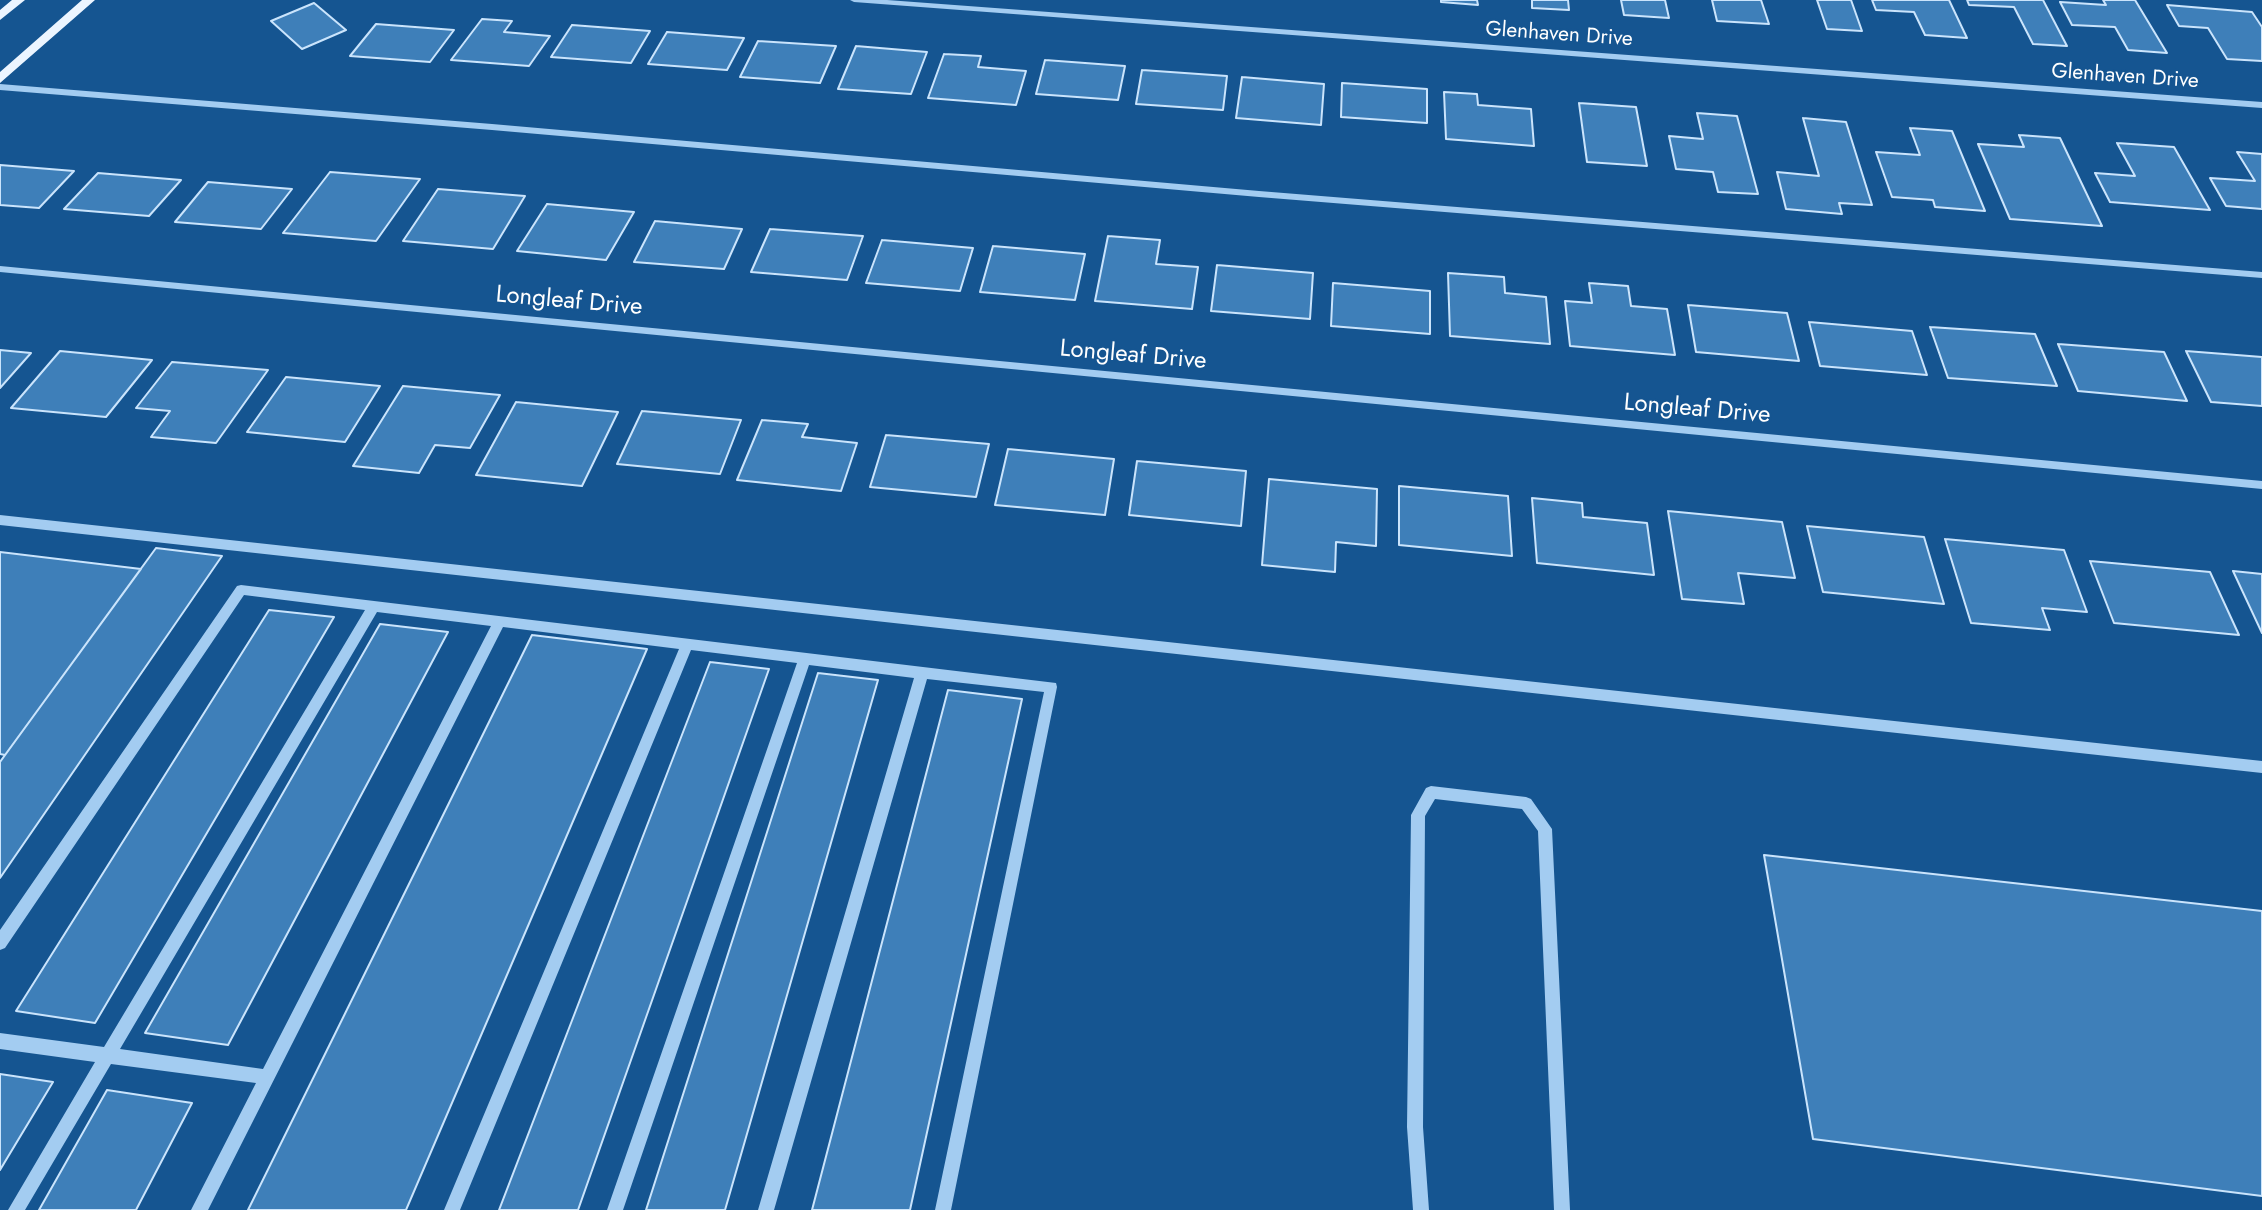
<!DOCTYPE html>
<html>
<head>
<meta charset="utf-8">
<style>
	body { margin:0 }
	canvas { display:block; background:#155591 }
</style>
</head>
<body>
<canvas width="2262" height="1210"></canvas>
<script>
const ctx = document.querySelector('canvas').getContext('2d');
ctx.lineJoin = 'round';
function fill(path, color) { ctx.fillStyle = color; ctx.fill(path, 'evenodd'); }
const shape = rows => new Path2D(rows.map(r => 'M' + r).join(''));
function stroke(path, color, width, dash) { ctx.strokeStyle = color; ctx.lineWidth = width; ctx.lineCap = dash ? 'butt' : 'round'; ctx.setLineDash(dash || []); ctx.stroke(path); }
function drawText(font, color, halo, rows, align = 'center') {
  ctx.font = font + ' Jost,sans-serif'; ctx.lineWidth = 5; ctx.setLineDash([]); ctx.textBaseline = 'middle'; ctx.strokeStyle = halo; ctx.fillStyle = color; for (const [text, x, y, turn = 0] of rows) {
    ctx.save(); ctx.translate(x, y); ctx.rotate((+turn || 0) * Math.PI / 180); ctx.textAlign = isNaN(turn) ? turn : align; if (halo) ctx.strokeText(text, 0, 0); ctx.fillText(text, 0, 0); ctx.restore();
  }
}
const building = shape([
	[1441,0,1477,0,1478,5,1441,2,1441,0],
	[1532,0,1568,0,1569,10,1532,8,1532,0],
	[1621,0,1665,0,1669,18,1624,15,1621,0],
	[1712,0,1761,0,1769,24,1717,21,1712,0],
	[1817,0,1851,0,1862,31,1827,29,1817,0],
	[1872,0,1949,0,1967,38,1925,35,1914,12,1876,10,1872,0],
	[1967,0,2043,0,2067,46,2033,44,2014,7,1969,5,1967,0],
	[2103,0,2135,0,2167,53,2128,50,2115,27,2072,25,2060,2,2106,5,2103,0],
	[314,3,346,30,302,49,271,21,314,3],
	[2167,5,2252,12,2262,27,2262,61,2227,59,2208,28,2179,26,2167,5],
	[482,19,512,21,504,32,550,36,529,66,451,60,482,19],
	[376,24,454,30,430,62,350,56,376,24],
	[572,25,650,31,631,63,551,57,572,25],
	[667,32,744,38,727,70,648,64,667,32],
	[758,41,836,46,820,83,740,77,758,41],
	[856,46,927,52,911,94,838,89,856,46],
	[944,54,981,56,978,67,1026,71,1016,105,928,98,944,54],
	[1045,60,1125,66,1118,100,1036,94,1045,60],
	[1142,70,1227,76,1223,110,1136,104,1142,70],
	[1242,77,1324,84,1321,125,1236,118,1242,77],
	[1342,83,1427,89,1427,123,1341,117,1342,83],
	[1444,92,1477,94,1478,105,1531,109,1534,146,1446,139,1444,92],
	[1579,103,1636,107,1647,166,1587,162,1579,103],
	[1697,113,1737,116,1758,194,1718,192,1713,172,1676,169,1669,136,1703,139,1697,113],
	[1803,118,1846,122,1872,205,1839,203,1842,214,1786,209,1777,172,1819,176,1803,118],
	[1910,128,1952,131,1985,211,1935,207,1933,200,1892,197,1876,152,1920,155,1910,128],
	[2019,135,2060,138,2102,226,2010,219,1978,144,2024,147,2019,135],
	[2117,143,2174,147,2210,210,2110,202,2095,173,2135,176,2117,143],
	[2237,152,2262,154,2262,209,2226,206,2210,178,2255,181,2237,152],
	[0,165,74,171,39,208,0,205,0,165],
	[330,172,420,179,376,241,283,233,330,172],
	[98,173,181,180,149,216,64,209,98,173],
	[208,182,292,189,261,229,175,222,208,182],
	[438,189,525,196,493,249,403,241,438,189],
	[547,204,634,212,606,260,517,251,547,204],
	[655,221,742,229,724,269,634,262,655,221],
	[770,229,863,236,847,280,751,272,770,229],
	[1108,236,1160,240,1156,264,1198,267,1192,309,1095,301,1108,236],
	[882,240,973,248,960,291,866,283,882,240],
	[993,246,1085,254,1075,300,980,292,993,246],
	[1217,265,1313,273,1310,319,1211,311,1217,265],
	[1448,273,1504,277,1505,293,1546,297,1550,344,1450,336,1448,273],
	[1333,283,1430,291,1430,334,1331,326,1333,283],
	[1589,283,1628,286,1631,306,1667,309,1675,355,1570,346,1565,301,1592,303,1589,283],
	[1688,305,1787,313,1799,361,1696,352,1688,305],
	[1809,322,1912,331,1927,375,1820,366,1809,322],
	[1930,327,2035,334,2057,386,1948,378,1930,327],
	[2058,344,2164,352,2187,401,2078,391,2058,344],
	[0,350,31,353,0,388,0,350],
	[60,351,152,360,106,417,11,408,60,351],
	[2186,351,2262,357,2262,406,2211,402,2186,351],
	[172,362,268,370,216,443,151,437,170,411,136,408,172,362],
	[286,377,380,386,345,442,247,432,286,377],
	[403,386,500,395,470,448,435,445,419,473,353,466,403,386],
	[516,402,618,412,582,486,476,475,516,402],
	[642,411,741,420,720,474,617,464,642,411],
	[762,420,808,424,802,437,857,443,841,491,737,480,762,420],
	[886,435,989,444,976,497,870,487,886,435],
	[1008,449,1114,459,1105,515,995,505,1008,449],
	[1137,461,1246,471,1241,526,1129,515,1137,461],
	[1269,479,1377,489,1376,546,1336,542,1335,572,1262,565,1269,479],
	[1399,486,1508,496,1512,556,1399,545,1399,486],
	[1532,498,1582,503,1583,517,1647,523,1654,575,1537,563,1532,498],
	[1668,511,1782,522,1795,578,1738,573,1744,604,1682,599,1668,511],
	[1807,526,1924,537,1944,604,1823,592,1807,526],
	[1945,539,2064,550,2087,612,2042,608,2050,630,1971,623,1945,539],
	[156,548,222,556,0,878,0,762,156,548],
	[0,552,141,569,5,755,0,754,0,552],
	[2090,561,2210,572,2239,635,2114,623,2090,561],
	[2233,571,2262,574,2262,633,2233,571],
	[269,610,334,617,95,1023,16,1011,269,610],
	[380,624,448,632,228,1045,145,1033,380,624],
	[532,635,647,649,406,1210,248,1210,532,635],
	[710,662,769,669,578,1210,499,1210,710,662],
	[818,673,878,680,725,1210,646,1210,818,673],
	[948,690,1022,699,910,1210,812,1210,948,690],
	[1764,855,2262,911,2262,1196,1813,1139,1764,855],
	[0,1074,53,1082,0,1170,0,1074],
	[107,1090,192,1103,136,1210,39,1210,107,1090]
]);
const minor = shape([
	[850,0,887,0,2262,102,2262,108,854,2,850,0],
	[0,84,492,124,1259,191,2262,272,2262,278,1259,197,492,130,0,90,0,84],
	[0,266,2262,481,2262,489,0,272,0,266],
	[0,515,2262,761,2262,773,0,525,0,515],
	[241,585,1056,683,1057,687,951,1210,935,1210,1044,692,927,679,774,1210,758,1210,914,678,809,665,623,1210,607,1210,797,663,691,650,460,1210,444,1210,679,649,503,627,208,1210,191,1210,256,1083,111,1064,25,1210,8,1210,95,1062,0,1049,0,1033,104,1047,365,610,244,595,5,948,0,950,0,930,237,586,241,585],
	[377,612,491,626,263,1069,120,1049,377,612],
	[1431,786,1526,797,1531,799,1552,829,1570,1210,1554,1210,1538,831,1522,809,1435,799,1425,816,1423,1127,1429,1210,1413,1210,1407,1127,1411,815,1426,788,1431,786]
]);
const major = shape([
	[12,0,25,0,0,20,0,10,12,0],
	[82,0,95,0,0,83,0,72,82,0]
]);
const farStreetnames = [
	["Glenhaven Drive",1559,35,4],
	["Glenhaven Drive",2125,77,4]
];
const streetNames = [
	["Longleaf Drive",569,302,5],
	["Longleaf Drive",1133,356,5],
	["Longleaf Drive",1697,410,5]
];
fill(building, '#3e7fb9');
stroke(building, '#cae4fc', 2);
fill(minor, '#a3ccf1');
fill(major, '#ecf5ff');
drawText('21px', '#fff', '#155591', farStreetnames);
drawText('24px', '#fff', '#155591', streetNames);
</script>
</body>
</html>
